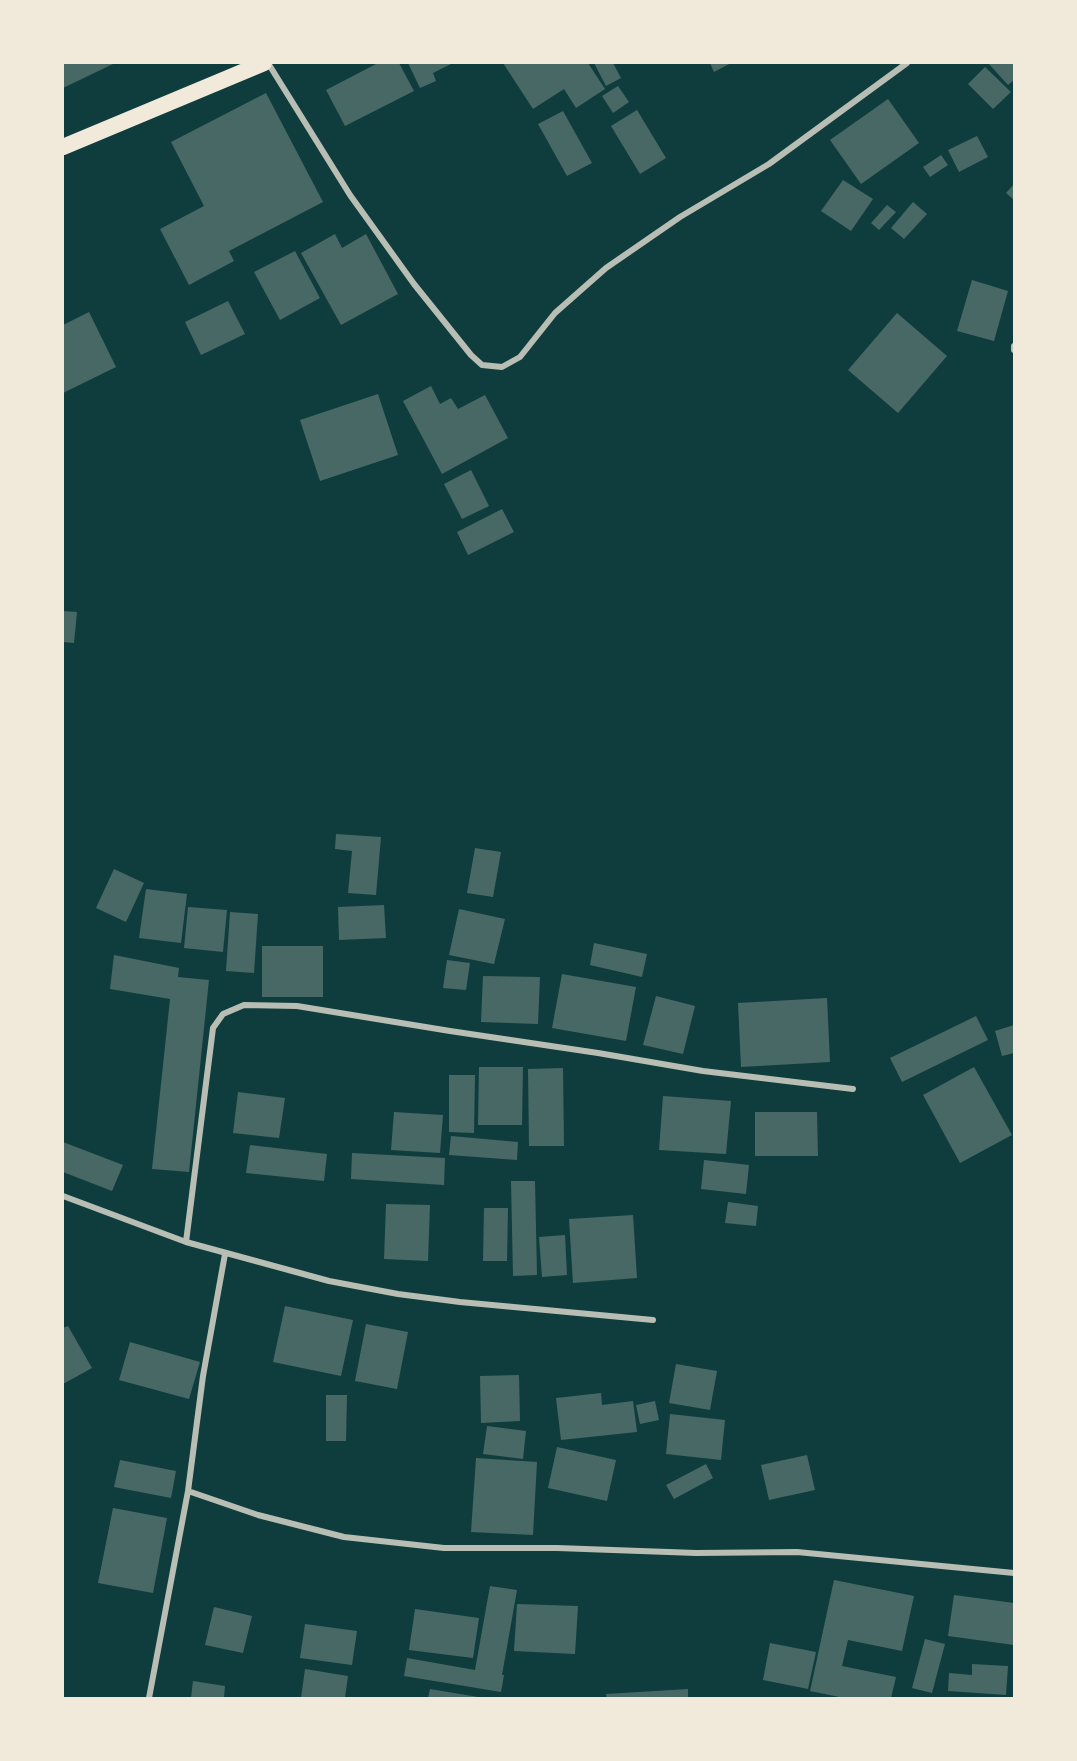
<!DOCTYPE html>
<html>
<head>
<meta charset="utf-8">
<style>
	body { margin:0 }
	#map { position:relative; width:1077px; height:1761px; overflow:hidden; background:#0f3d3e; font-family:Jost,sans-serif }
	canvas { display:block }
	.frame { position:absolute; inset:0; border:64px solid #f1e9da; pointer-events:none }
</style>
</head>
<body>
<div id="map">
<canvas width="1077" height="1761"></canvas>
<div class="frame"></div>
</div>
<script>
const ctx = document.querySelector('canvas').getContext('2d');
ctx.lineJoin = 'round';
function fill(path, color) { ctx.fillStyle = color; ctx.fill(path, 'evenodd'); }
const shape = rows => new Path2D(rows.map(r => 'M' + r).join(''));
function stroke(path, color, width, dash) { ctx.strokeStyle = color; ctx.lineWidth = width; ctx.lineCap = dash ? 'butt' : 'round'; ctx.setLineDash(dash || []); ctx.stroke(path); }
const building = shape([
	[63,63,115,63,63,88],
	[378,63,399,63,414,91,345,126,326,90],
	[408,63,453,63,433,73,436,81,420,88],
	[503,63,588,63,605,89,576,108,564,89,533,109],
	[594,63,613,63,621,78,606,86],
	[710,63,731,63,714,72],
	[988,63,1014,63,1014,80,1008,85],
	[985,67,1011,92,993,109,968,84],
	[618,86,629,102,613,113,602,96],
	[266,93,323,202,229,251,234,261,189,285,160,229,204,206,171,142],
	[888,99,919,143,861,184,830,140],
	[637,110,666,158,640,174,611,126],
	[563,111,592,163,567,176,538,124],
	[977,136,988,157,959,172,948,150],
	[941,155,948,165,930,177,923,167],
	[843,180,873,199,851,231,821,211],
	[1014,184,1014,200,1006,193],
	[913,202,927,214,904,239,891,228],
	[887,205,896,212,879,230,871,223],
	[335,234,342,248,366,234,398,294,341,325,301,253],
	[295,251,320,298,280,320,254,272],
	[972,280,1008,291,994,341,957,331],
	[228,301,245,334,201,355,185,322],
	[89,312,116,367,63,393,63,325],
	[897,313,947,356,898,413,848,370],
	[431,386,440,404,451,398,458,409,485,395,508,438,442,474,403,401],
	[378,394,398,455,320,481,300,420],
	[471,470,489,506,462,519,444,484],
	[502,509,514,532,468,555,457,532],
	[63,611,77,612,74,643,63,642],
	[336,834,381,837,376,895,348,893,352,851,335,849],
	[475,848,501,852,493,897,467,893],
	[114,869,144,883,126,922,96,908],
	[146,889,187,894,181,943,139,938],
	[384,905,386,938,339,940,338,907],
	[188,907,227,910,223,952,184,948],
	[459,909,505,919,494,964,449,955],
	[230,912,258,914,254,973,226,971],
	[594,943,647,954,642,977,590,965],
	[262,946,323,946,323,997,262,997],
	[114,955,179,968,178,977,209,980,189,1172,152,1169,170,999,110,989],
	[447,960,470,963,466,990,443,988],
	[562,974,636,987,626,1041,552,1028],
	[483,976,540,977,538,1024,481,1022],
	[656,996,695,1006,683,1054,643,1045],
	[827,998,830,1062,741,1067,738,1003],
	[976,1016,988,1040,902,1082,890,1058],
	[1014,1025,1014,1053,1002,1056,995,1031],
	[479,1067,523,1067,522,1125,478,1125],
	[974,1067,1012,1135,960,1163,923,1095],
	[563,1068,564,1146,529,1146,528,1069],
	[449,1075,475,1075,474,1133,449,1132],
	[238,1092,285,1098,279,1138,233,1133],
	[663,1096,731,1101,726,1154,659,1150],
	[394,1112,443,1115,440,1153,391,1150],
	[755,1112,817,1112,818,1156,755,1156],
	[451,1136,518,1142,517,1160,449,1155],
	[63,1142,123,1165,112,1191,63,1172],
	[250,1145,327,1154,324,1181,246,1173],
	[352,1153,445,1158,444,1185,351,1179],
	[704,1160,749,1165,746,1194,701,1189],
	[511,1181,535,1181,537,1275,513,1276],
	[728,1202,758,1206,756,1226,725,1223],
	[386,1204,430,1205,428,1261,384,1259],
	[484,1208,508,1208,507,1261,483,1261],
	[633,1215,637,1278,573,1283,569,1219],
	[565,1235,567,1275,542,1277,539,1237],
	[285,1306,353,1320,341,1376,273,1362],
	[366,1324,408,1332,397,1389,355,1381],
	[68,1326,92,1368,63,1384,63,1328],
	[130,1342,200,1362,189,1399,119,1380],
	[676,1364,717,1371,710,1410,669,1403],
	[519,1375,520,1421,481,1423,480,1376],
	[601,1393,602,1405,633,1401,637,1432,561,1440,556,1398],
	[326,1395,347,1395,346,1441,326,1441],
	[655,1401,659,1420,640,1424,636,1405],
	[670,1414,725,1420,721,1460,666,1454],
	[487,1426,526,1431,523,1459,483,1454],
	[557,1447,616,1460,607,1501,548,1488],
	[807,1455,815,1490,769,1500,761,1465],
	[476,1458,537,1462,533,1535,471,1532],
	[120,1460,176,1471,171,1498,114,1487],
	[706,1464,713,1478,674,1499,666,1485],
	[113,1508,167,1518,153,1593,98,1583],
	[834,1580,914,1596,902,1651,848,1640,842,1666,896,1677,891,1698,844,1698,810,1691],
	[490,1586,517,1590,502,1675,504,1675,501,1692,404,1676,407,1658,475,1670],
	[954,1595,1014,1603,1014,1645,948,1636],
	[517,1604,578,1606,575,1654,514,1651],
	[214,1607,252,1616,243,1653,205,1645],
	[415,1609,479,1618,473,1658,409,1650],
	[305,1624,357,1631,352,1665,300,1658],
	[925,1639,945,1644,932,1693,912,1688],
	[770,1643,816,1652,808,1689,763,1680],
	[972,1664,1008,1666,1006,1695,948,1691,949,1673,972,1675],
	[305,1669,348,1676,345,1698,301,1698],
	[193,1681,225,1686,224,1698,191,1698],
	[430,1689,478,1697,478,1698,428,1698],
	[688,1689,688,1698,607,1698,606,1694]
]);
const minor = shape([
	[268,63,350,195,414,284,471,355,482,365,502,367,520,357,555,313,606,268,680,217,769,164,907,63],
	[1014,346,1014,350],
	[63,1196,186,1242,329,1281,398,1294,460,1302,653,1320],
	[186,1242,213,1028,223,1014,244,1005,297,1006,450,1031,598,1053,703,1071,853,1089],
	[188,1491,258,1515,344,1537,444,1548,557,1548,696,1553,797,1552,1014,1573],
	[149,1698,188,1491,203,1376,225,1254]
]);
const trunk = shape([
	[63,147,264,63]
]);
fill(building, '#486865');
stroke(minor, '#b8beb3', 6);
stroke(trunk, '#f1e9da', 16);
</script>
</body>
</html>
